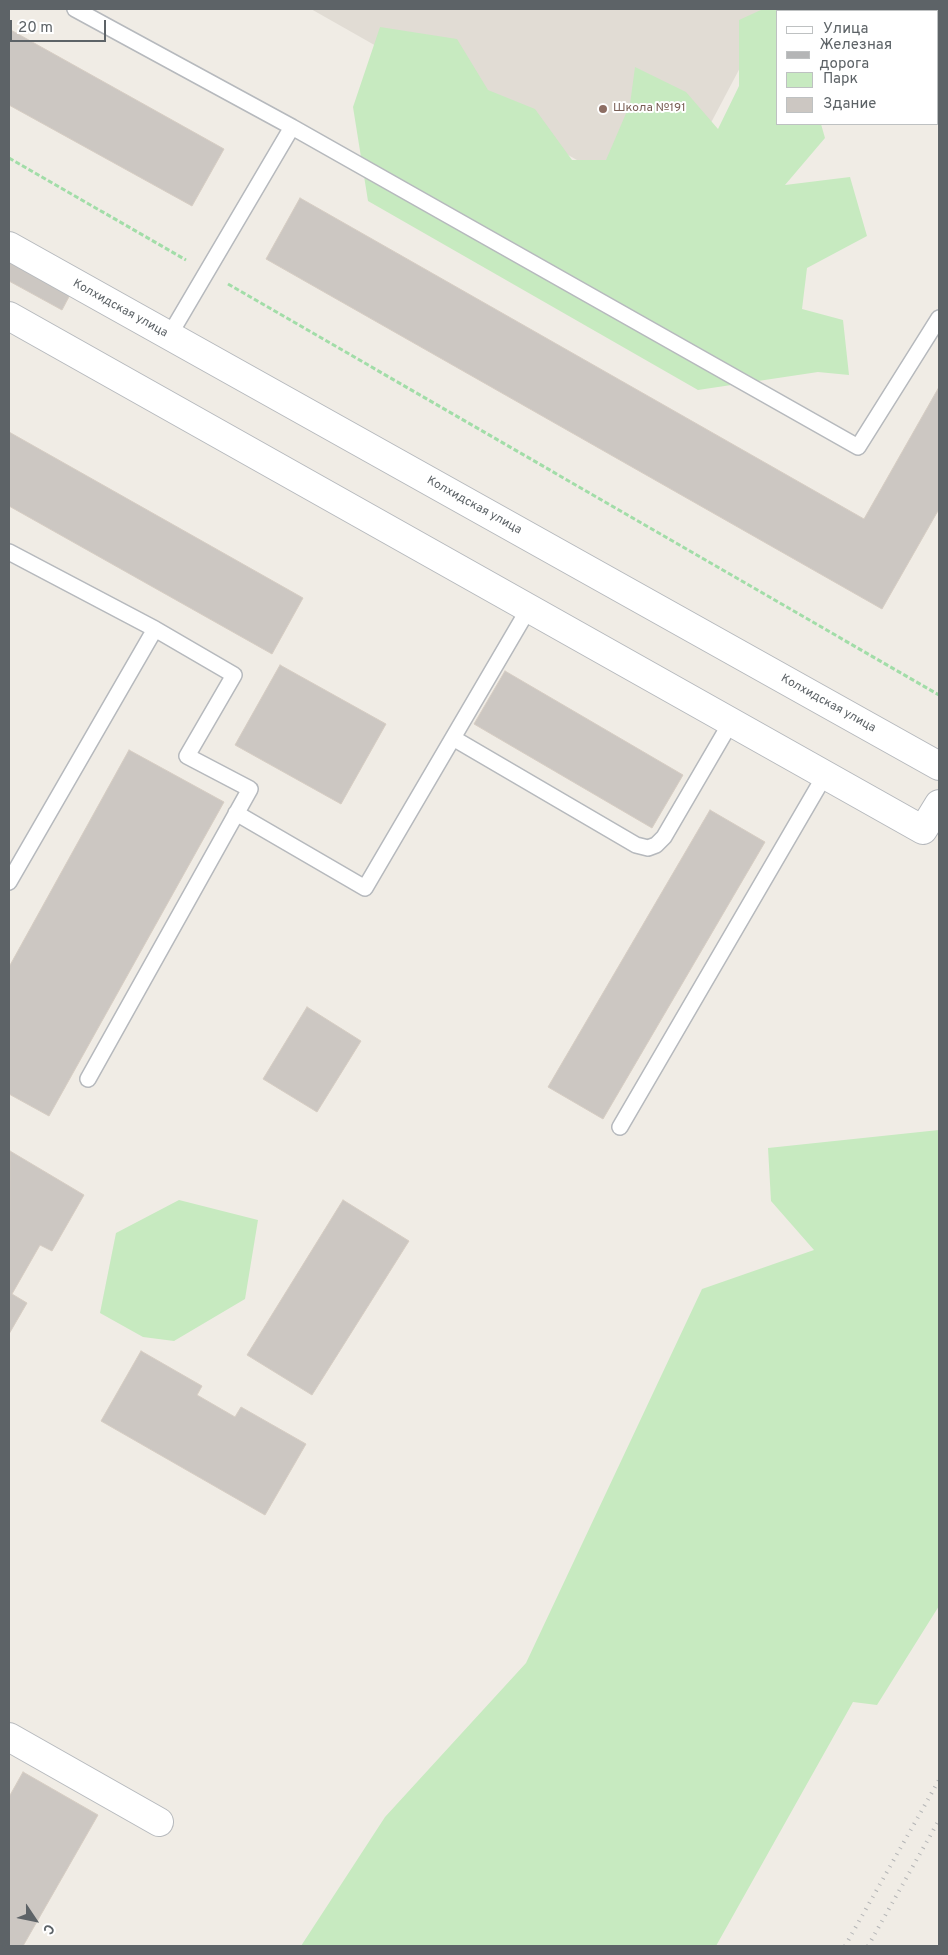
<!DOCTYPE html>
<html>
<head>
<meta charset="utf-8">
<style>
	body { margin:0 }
	#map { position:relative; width:948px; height:1955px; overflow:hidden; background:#f0ece5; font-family:Overpass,sans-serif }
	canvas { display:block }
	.frame { position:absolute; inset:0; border:10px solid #5d6367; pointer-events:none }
	.legend { position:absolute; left:776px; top:10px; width:162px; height:115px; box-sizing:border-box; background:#fff; border:1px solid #bec1c2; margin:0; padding:6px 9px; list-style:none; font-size:15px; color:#5d6367 }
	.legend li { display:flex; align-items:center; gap:10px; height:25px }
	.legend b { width:25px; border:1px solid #bec1c2 }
	.north { position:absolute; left:10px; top:1895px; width:50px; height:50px; -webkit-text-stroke:4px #fff; paint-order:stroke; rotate:124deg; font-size:14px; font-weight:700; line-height:20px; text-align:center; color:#5d6367 }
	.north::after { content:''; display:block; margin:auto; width:18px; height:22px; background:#5d6367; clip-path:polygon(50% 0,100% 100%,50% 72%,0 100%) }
	.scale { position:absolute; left:10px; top:20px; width:96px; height:22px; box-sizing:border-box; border:2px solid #5d6367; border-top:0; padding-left:6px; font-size:15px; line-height:18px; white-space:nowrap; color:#5d6367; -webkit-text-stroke:4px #fff; paint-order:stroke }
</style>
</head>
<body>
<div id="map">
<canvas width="948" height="1955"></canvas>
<div class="frame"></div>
<ul class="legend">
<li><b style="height:6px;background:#fff"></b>Улица</li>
<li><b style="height:6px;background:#b4b5b6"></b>Железная дорога</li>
<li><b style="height:14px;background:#c7eac0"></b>Парк</li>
<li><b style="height:14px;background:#ccc7c2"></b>Здание</li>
</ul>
<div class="north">С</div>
<div class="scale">20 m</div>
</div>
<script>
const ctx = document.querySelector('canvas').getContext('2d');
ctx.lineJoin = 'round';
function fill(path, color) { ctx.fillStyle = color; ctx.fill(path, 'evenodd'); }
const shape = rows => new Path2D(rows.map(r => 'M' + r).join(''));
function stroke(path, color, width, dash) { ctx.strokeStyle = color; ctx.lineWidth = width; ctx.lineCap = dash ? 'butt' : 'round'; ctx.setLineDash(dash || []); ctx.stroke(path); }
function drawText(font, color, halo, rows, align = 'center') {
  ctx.font = font + ' Overpass,sans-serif'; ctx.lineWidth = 4; ctx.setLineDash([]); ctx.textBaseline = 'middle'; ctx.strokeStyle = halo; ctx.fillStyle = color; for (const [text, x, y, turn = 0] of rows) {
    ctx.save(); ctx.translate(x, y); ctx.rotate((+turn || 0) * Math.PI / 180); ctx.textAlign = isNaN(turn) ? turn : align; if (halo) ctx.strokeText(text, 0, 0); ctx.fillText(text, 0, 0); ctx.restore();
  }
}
const education = shape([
	[311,9,771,9,665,210]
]);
const green = shape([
	[763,9,801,9,801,11,777,11,777,124,821,124,825,138,785,185,850,177,867,236,807,268,802,309,843,320,849,375,818,372,698,390,368,201,353,107,380,27,457,39,488,90,535,109,572,160,606,160,630,104,635,67,686,92,718,129,739,86,739,20],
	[939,1130,939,1606,877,1705,853,1702,716,1946,301,1946,385,1817,526,1663,702,1289,814,1250,771,1201,768,1148],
	[179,1200,258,1220,245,1299,174,1341,143,1337,100,1313,116,1233]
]);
const building = shape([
	[9,29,224,149,192,206,9,105,9,29],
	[300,198,864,519,939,387,939,509,882,609,266,259,300,198],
	[9,256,72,291,62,310,9,281,9,256],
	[9,432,303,598,272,654,9,506,9,432],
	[280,665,386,724,341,804,235,745,280,665],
	[505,671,683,775,652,828,474,724,505,671],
	[129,750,224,802,49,1116,9,1094,9,967,129,750],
	[710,810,765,842,603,1119,548,1087,710,810],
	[307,1007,361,1041,317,1112,263,1079,307,1007],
	[10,1151,84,1195,52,1251,40,1245,12,1294,27,1303,9,1334,10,1151],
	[343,1200,409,1241,312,1395,247,1355,343,1200],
	[141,1351,202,1386,197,1395,235,1417,241,1407,306,1444,265,1515,101,1421,141,1351],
	[23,1772,98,1815,23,1946,9,1946,9,1797,23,1772]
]);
const path = shape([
	[9,158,186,260],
	[228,284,939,695]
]);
const lane = shape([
	[75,9,292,127,169,336],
	[292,127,858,447,939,318],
	[9,552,155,629,9,882],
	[453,738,636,845,648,848,656,845,664,837,731,722],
	[236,813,365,888,529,608],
	[88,1079,250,789,187,756,234,675,155,629],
	[620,1127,825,775]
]);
const street = shape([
	[9,246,939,766],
	[9,316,923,830,939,804],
	[9,1737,159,1822]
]);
const rail = shape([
	[845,1946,939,1780],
	[868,1946,939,1820]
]);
const markers = [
	[603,109,5,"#8d6e63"]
];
const educationNames = [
	["Школа №191",613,109]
];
const streetNames = [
	["Колхидская улица",120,309,29],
	["Колхидская улица",474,506,29],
	["Колхидская улица",828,704,29]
];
fill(education, '#e1dcd4');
fill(green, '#c7eac0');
fill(building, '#ccc7c2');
stroke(building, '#d6cdc3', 1);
stroke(lane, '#b6b9bd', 18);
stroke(street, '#b6b9bd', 30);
stroke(path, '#a2dda8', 3, [5, 2.5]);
stroke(lane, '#fff', 15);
stroke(street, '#fff', 28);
stroke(rail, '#b4b5b6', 4, [1, 6]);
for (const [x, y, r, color] of markers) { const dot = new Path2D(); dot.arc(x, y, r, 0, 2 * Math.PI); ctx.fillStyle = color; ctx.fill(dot); stroke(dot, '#fff', 2); }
drawText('12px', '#785e54', '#fff', educationNames, 'left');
drawText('12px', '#5d6367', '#fff', streetNames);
</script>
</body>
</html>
